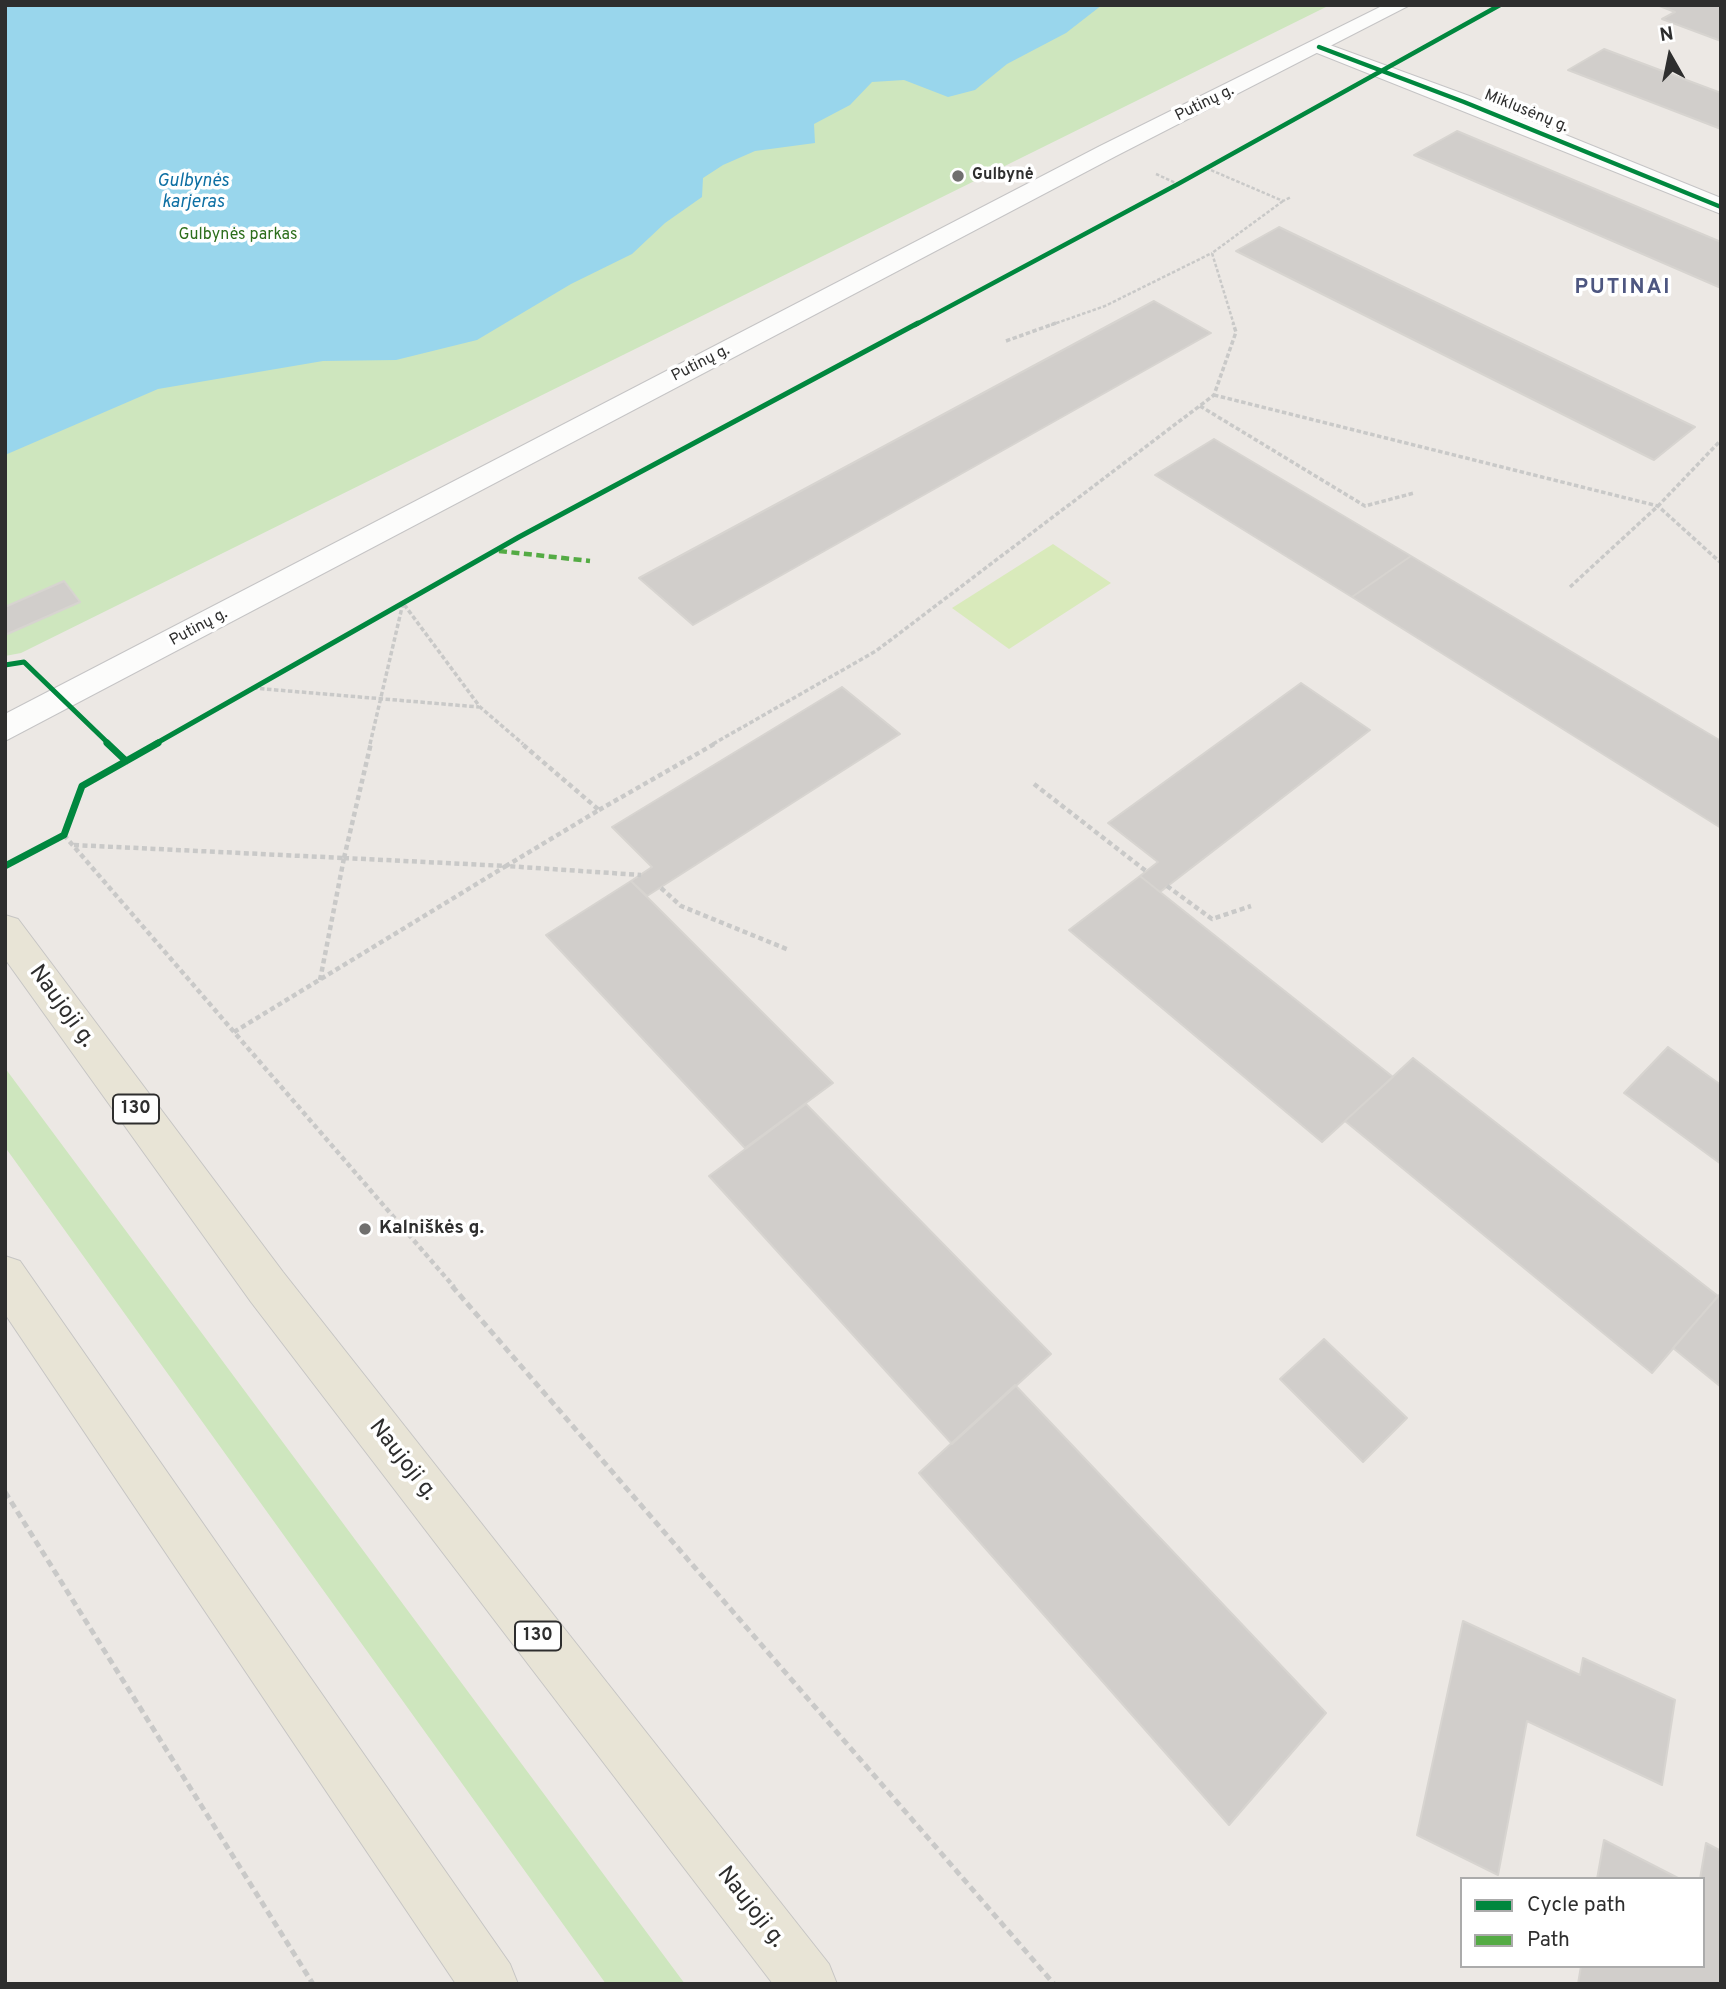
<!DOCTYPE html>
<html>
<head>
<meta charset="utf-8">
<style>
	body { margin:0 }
	#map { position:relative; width:1726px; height:1989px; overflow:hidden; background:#ece8e4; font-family:Overpass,sans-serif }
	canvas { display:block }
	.frame { position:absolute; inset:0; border:7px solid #2e2e2e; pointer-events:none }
	.legend { position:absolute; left:1460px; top:1877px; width:245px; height:91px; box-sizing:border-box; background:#fff; border:2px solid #ababab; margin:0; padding:9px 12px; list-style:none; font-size:21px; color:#2e2e2e }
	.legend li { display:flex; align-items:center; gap:14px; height:35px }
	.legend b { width:35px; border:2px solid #ababab }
	.north { position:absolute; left:1635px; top:21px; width:70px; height:70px; -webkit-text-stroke:5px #fff; paint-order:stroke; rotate:351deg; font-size:19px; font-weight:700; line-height:28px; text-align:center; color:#2e2e2e }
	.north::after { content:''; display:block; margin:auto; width:24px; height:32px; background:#2e2e2e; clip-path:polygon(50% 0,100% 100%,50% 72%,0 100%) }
</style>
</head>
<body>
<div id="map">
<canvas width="1726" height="1989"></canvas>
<div class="frame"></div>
<ul class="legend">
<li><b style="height:9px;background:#00873e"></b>Cycle path</li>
<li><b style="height:9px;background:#54ab44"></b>Path</li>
</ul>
<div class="north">N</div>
</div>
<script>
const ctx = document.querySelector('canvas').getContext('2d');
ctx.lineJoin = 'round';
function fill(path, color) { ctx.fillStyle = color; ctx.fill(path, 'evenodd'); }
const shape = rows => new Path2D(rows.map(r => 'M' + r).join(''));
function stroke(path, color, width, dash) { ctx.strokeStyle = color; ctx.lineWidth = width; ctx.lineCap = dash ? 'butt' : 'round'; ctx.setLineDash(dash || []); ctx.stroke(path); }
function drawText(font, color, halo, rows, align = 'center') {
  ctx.font = font + ' Overpass,sans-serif'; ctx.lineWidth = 7; ctx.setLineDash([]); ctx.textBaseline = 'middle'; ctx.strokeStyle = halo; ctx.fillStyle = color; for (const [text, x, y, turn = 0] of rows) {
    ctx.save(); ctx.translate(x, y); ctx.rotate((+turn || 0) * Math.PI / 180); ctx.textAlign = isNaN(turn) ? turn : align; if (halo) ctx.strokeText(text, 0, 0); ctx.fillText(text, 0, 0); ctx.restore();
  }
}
const green = shape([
	[5,5,1330,5,21,653,5,656],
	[5,1068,685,1984,606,1984,5,1147]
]);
const pitch = shape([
	[1053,544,1111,583,1009,649,952,608]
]);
const water = shape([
	[5,5,1102,5,1066,33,1007,64,975,90,948,97,904,80,872,82,850,105,814,124,815,143,755,151,723,165,703,178,702,197,665,223,632,254,571,284,477,340,396,360,323,361,158,389,5,455]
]);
const building = shape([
	[1657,5,1721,5,1721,41,1662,19,1675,12,1657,5],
	[1604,49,1721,93,1721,129,1568,70,1604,49],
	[1457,131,1721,242,1721,288,1414,155,1457,131],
	[1279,227,1695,427,1654,460,1236,251,1279,227],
	[1154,301,1211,333,693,625,639,578,1154,301],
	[1214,439,1411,556,1352,597,1155,475,1214,439],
	[1411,556,1721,741,1721,828,1352,597,1411,556],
	[64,581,80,602,5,635,5,607,64,581],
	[1301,683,1370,730,1160,892,1140,876,1158,862,1108,823,1301,683],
	[842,687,900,734,647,896,631,881,652,867,612,827,842,687],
	[1140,876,1160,892,1393,1077,1322,1142,1069,930,1140,876],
	[631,881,833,1083,745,1148,546,935,631,881],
	[1668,1047,1721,1085,1721,1164,1624,1093,1668,1047],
	[1413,1058,1718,1296,1652,1373,1345,1121,1413,1058],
	[806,1104,1051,1354,952,1444,709,1176,806,1104],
	[1721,1293,1721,1387,1673,1348,1721,1293],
	[1324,1339,1407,1418,1363,1462,1280,1379,1324,1339],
	[1015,1385,1326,1713,1229,1825,919,1473,1015,1385],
	[1463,1621,1580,1675,1583,1658,1675,1700,1662,1785,1527,1721,1498,1875,1417,1835,1463,1621],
	[1604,1840,1680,1879,1597,1879,1604,1840],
	[1706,1843,1721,1851,1721,1984,1578,1984,1581,1966,1703,1966,1703,1879,1700,1879,1706,1843]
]);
const pathFar3 = shape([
	[1206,168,1283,201,1291,197],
	[1156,174,1178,184],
	[1051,325,1105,306,1212,253],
	[1234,325,1212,253,1283,201]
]);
const pathFar2 = shape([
	[1006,341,1056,323],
	[1214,395,1658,506,1721,563],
	[1200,406,1365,506,1414,493],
	[1570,587,1658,506,1721,440],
	[253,688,479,707],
	[370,744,403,603,480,707,523,744],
	[713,744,876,651,1214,395,1236,332,1233,323]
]);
const pathFar1 = shape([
	[1034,784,1146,871],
	[599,810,716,743],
	[64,835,454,1287],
	[74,845,344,858],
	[344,858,506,866,599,810,521,743],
	[344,858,371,743],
	[1167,886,1212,919,1251,906],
	[661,888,681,906,789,950],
	[320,980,344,858],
	[234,1032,506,866,641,875]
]);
const path = shape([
	[452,1286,1054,1984],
	[5,1492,313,1984]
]);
const street = shape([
	[1319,41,1472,97,1721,198,1721,214,1312,51,1308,47,1319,41]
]);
const secondary = shape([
	[1384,5,1410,5,1116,156,5,741,5,714,1100,146,1384,5]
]);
const primary = shape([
	[5,915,18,919,283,1272,829,1964,837,1984,773,1984,251,1302,5,959,5,915],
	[5,1256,20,1261,510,1964,518,1984,456,1984,5,1314,5,1256]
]);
const quiet = shape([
	[499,551,590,561]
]);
const cyclewayFar2 = shape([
	[1319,47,1464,102,1721,207],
	[915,325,1178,184,1500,5]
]);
const cyclewayFar1 = shape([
	[5,665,24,662,109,744],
	[155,744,519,537,918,323]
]);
const cycleway = shape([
	[107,743,126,761],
	[5,866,64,835,82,786,158,743]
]);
const markers = [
	[958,176,7,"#706f6e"],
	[365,1229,7,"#706f6e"]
];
const farStreetnames = [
	["Putinų g.",1205,104,-26],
	["Miklusėnų g.",1526,112,22],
	["Putinų g.",701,364,-27],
	["Putinų g.",199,628,-28]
];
const farPoinames = [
	["Gulbynė",972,176]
];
const farParknames = [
	["Gulbynės parkas",238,236]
];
const farWaternames = [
	["Gulbynės",193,182],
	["karjeras",193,203]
];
const shields = [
	[136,1109,46],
	[538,1636,46]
];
const shieldNames = [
	["130",136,1109],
	["130",538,1636]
];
const poiNames = [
	["Kalniškės g.",379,1229]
];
const farDistrictnames = [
	["PUTINAI",1623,289]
];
const nearStreetnames = [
	["Naujoji g.",61,1007,54],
	["Naujoji g.",402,1461,52],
	["Naujoji g.",750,1908,52]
];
fill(green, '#cee6be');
fill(pitch, '#d9eabb');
fill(water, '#99d6ec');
fill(building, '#d1cecb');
stroke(building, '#d7d4d0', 2);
stroke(street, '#c5c4c5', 2);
stroke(secondary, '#c5c4c5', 2);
stroke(primary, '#c6c5c4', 2);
stroke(pathFar3, '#c9c9c8', 2.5, [3.5, 2]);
stroke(pathFar2, '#c9c9c8', 3.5, [4.5, 2.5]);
stroke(pathFar1, '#c9c9c8', 4.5, [5, 3.5]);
stroke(path, '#c9c9c8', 5, [7, 4.5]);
fill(street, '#fcfcfb');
fill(secondary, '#fcfcfb');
fill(primary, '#e8e4d6');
stroke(quiet, '#54ab44', 4.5, [8, 4.5]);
stroke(cyclewayFar2, '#00873e', 4.5);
stroke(cyclewayFar1, '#00873e', 5);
stroke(cycleway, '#00873e', 7);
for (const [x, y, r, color] of markers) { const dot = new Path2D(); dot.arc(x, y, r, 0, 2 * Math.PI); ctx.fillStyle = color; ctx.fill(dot); stroke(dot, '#fff', 2.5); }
drawText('16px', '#2e2e2e', '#fff', farStreetnames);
drawText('bold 16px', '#2e2e2e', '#fff', farPoinames, 'left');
drawText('16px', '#2c6e1b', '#fff', farParknames);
drawText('italic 18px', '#0d6fa3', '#fff', farWaternames);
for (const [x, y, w] of shields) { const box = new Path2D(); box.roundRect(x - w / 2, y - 14.5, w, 29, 5); ctx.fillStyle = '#fff'; ctx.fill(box); stroke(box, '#2e2e2e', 2); }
drawText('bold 18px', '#2e2e2e', null, shieldNames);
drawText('bold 19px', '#2e2e2e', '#fff', poiNames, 'left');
ctx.letterSpacing = '2px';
drawText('bold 21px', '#4d5680', '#fff', farDistrictnames);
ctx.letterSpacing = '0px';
drawText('23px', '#2e2e2e', '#fff', nearStreetnames);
</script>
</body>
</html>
